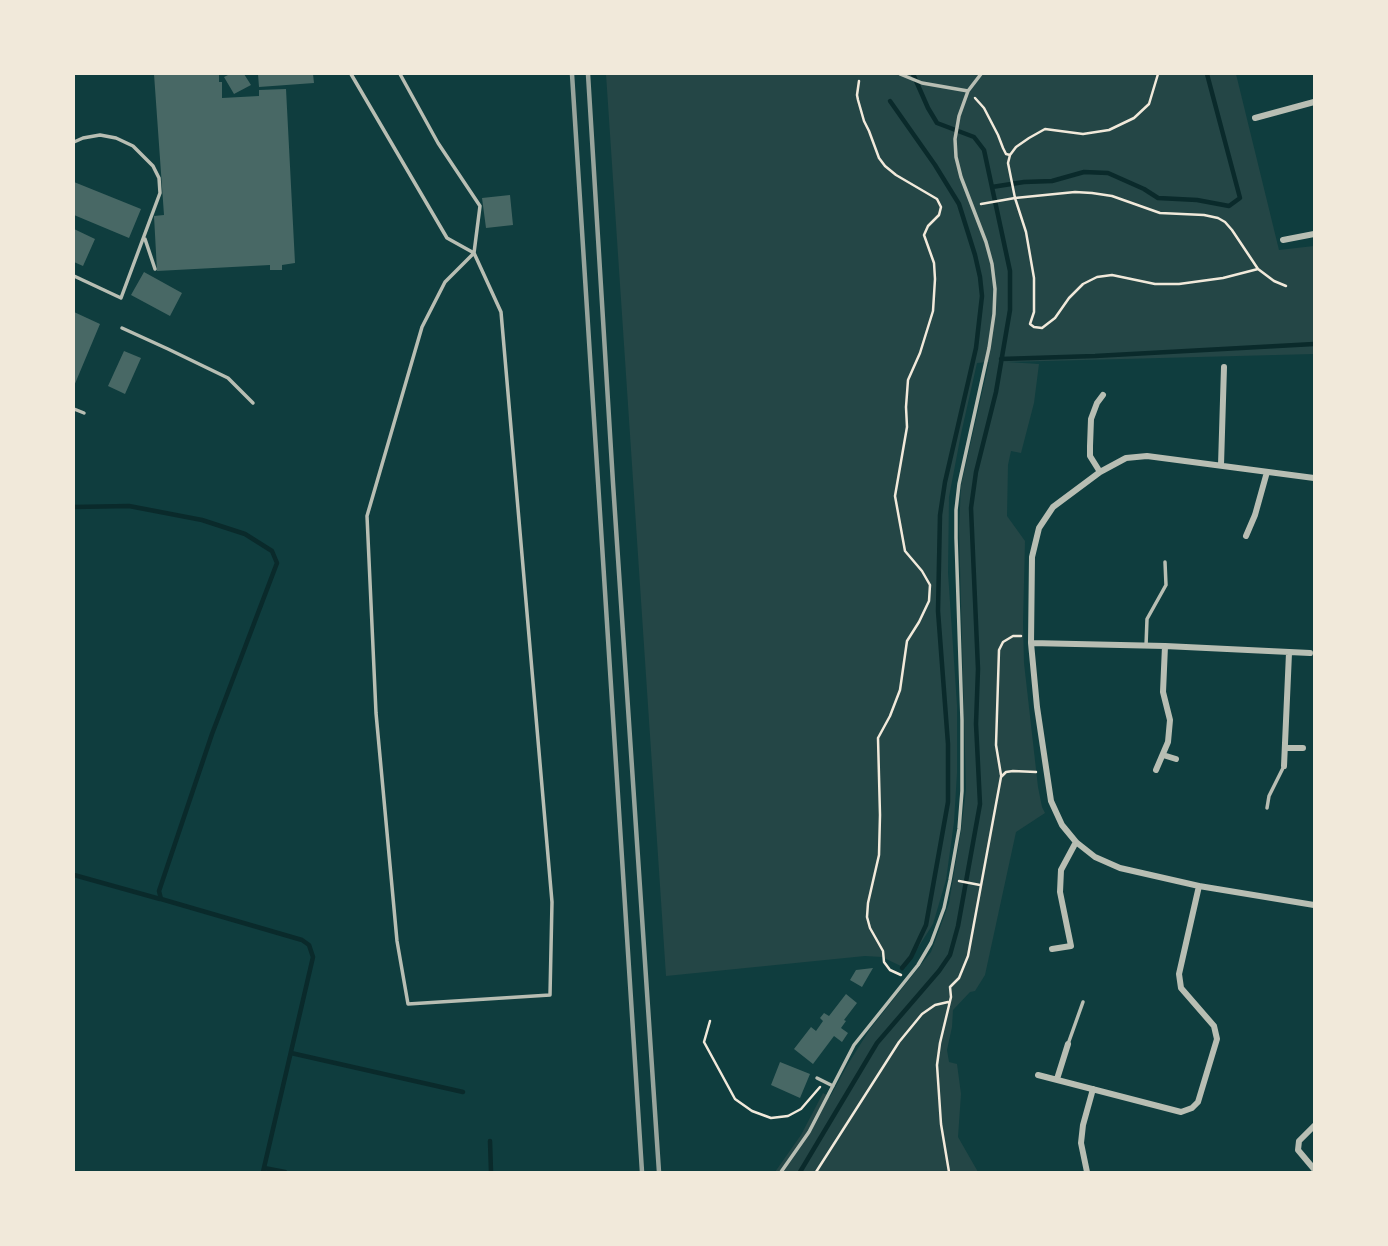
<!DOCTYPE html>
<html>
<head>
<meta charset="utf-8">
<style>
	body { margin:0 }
	#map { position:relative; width:1388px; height:1246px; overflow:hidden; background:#0f3d3e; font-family:Spectral,serif }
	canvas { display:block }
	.frame { position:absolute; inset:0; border:75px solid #f1e9da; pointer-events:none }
</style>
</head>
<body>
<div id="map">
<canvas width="1388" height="1246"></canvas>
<div class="frame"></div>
</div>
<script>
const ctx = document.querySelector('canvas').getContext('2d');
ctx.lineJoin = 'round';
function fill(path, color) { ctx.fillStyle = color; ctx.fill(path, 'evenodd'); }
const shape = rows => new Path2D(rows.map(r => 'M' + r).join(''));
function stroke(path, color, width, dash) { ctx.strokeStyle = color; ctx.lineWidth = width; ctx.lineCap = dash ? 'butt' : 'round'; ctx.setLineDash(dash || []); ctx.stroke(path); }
const green = shape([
	[606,74,1236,74,1279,250,1314,246,1314,354,1007,362,1039,364,1034,403,1021,453,1011,451,1008,465,1007,516,1025,541,1023,623,1024,663,1038,787,1042,807,1045,813,1016,832,985,975,975,991,970,992,953,1010,952,1027,947,1050,949,1062,957,1064,961,1094,958,1137,978,1172,775,1172,801,1135,823,1093,830,1097,848,1064,870,1029,931,952,949,903,961,831,966,789,959,529,961,486,989,362,977,363,961,434,949,497,948,573,957,705,957,773,954,822,946,880,933,924,905,968,882,957,865,956,666,976]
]);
const stream = shape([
	[890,101,935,165,959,204,975,255,980,277,982,296,976,348,945,482,940,515,938,611,948,744,948,802,926,925,911,957,902,968],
	[992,187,1024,182,1052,181,1084,172,1108,173,1144,189,1158,198,1197,200,1229,206,1240,198,1207,74],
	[1001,359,1095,356,1314,344],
	[74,507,129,506,202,520,245,534,272,551,277,563,212,734,159,891,161,899,302,940,309,945,313,957,263,1172],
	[74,875,160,899],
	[291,1053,463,1092],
	[490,1141,491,1172],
	[264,1168,285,1172],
	[800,1172,877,1043,939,971,950,955,958,926,980,804,976,724,978,669,971,508,976,472,996,392,1010,310,1010,271,984,150,974,137,937,123,928,108,913,74]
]);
const building = shape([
	[154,74,219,74,219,82,222,82,222,98,259,96,259,90,286,89,295,263,282,265,282,270,270,270,270,265,157,271,154,216,164,215],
	[230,74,244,74,251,85,234,94,224,77],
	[258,74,313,74,314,83,259,87],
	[74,182,141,209,129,238,74,215],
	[510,195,513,225,486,228,482,198],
	[74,229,95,239,83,266,74,262],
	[144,272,182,293,170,316,131,295],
	[74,312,100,324,74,386],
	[124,351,141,358,125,394,108,386],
	[873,968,862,987,850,980,856,970],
	[846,994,857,1003,844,1020,846,1021,841,1028,848,1033,842,1042,834,1036,813,1064,794,1049,811,1027,816,1031,823,1021,820,1018,824,1013,829,1016],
	[780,1062,810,1074,800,1098,771,1085]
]);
const path = shape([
	[1158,74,1149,104,1134,118,1109,130,1083,134,1045,129,1029,138,1016,147,1010,155,1008,163,1015,198,1026,232,1034,278,1034,312,1030,324,1034,327,1042,328,1055,318,1069,298,1083,284,1097,277,1112,275,1155,284,1179,284,1223,278,1258,269],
	[859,81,857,95,858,100,864,121,869,131,879,158,885,166,896,175,937,199,941,207,939,215,928,226,924,235,934,263,935,279,933,311,920,353,908,380,906,407,907,427,895,496,905,551,922,571,930,585,929,601,919,622,907,641,900,690,890,716,878,738,880,815,879,855,868,903,867,917,870,928,883,951,884,962,890,970,901,975],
	[975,98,984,108,998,135,1003,148,1006,154,1010,155],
	[981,204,1015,198,1075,192,1092,193,1112,196,1160,213,1204,215,1218,218,1225,222,1232,230,1258,269,1274,281,1286,286],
	[1001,775,996,745,999,650,1003,642,1013,636,1021,636],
	[959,881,980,885],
	[710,1021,704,1042,735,1099,752,1111,771,1118,788,1116,801,1109,820,1087],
	[816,1172,899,1042,922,1014,935,1005,948,1002],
	[949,1172,941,1124,937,1065,940,1043,951,997,950,987,959,978,968,956,1001,777,1006,772,1013,771,1036,772]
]);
const service = shape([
	[351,74,447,238,474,253,480,206,438,143,400,74],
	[900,74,922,83,968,91],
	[74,142,83,138,100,135,116,138,133,146,153,166,159,178,160,193,121,298,74,276],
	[145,239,155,269],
	[474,253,501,312,552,902,550,995,408,1004,397,941,376,713,367,516,422,327,445,282,474,253],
	[122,328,168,349,228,378,253,403],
	[74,409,84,413],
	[1146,646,1147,619,1166,585,1165,562],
	[1267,808,1269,796,1284,766],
	[1068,1044,1083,1002],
	[817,1078,833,1086],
	[781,1172,809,1132,854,1045,918,965,931,943,944,908,950,880,959,829,962,791,962,720,956,538,956,510,959,484,989,348,994,314,995,289,992,264,986,242,961,177,956,157,955,139,959,116,968,91,981,74]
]);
const minor = shape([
	[1255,118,1314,102],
	[1283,240,1314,234],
	[1221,465,1224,367],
	[1100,472,1090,456,1090,446,1091,419,1097,403,1103,395],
	[1314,478,1147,456,1126,458,1100,472,1053,507,1039,528,1032,557,1031,643,1037,707,1051,801,1062,825,1076,842,1095,857,1120,868,1199,886,1314,905],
	[1246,536,1255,515,1267,472],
	[1031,643,1165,646,1310,653],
	[1285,748,1303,748],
	[1163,755,1176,759],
	[1284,766,1289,653],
	[1156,770,1168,742,1170,720,1163,692,1165,646],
	[1052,949,1071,946,1060,892,1061,870,1076,842],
	[1038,1075,1181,1112,1192,1108,1198,1102,1217,1039,1214,1026,1181,988,1179,974,1199,886],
	[1057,1079,1068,1044],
	[1314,1126,1299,1141,1298,1150,1314,1169],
	[1087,1172,1081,1143,1083,1125,1093,1089]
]);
const rail = shape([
	[572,74,642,1172],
	[588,74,613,483,659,1172]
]);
fill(green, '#244646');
stroke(stream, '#0a2a2b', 4.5);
fill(building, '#486865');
stroke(path, '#f1e9da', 2.5);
stroke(service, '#b8beb3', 3.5);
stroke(minor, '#b8beb3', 6);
stroke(rail, '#97a49c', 4.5);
</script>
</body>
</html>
